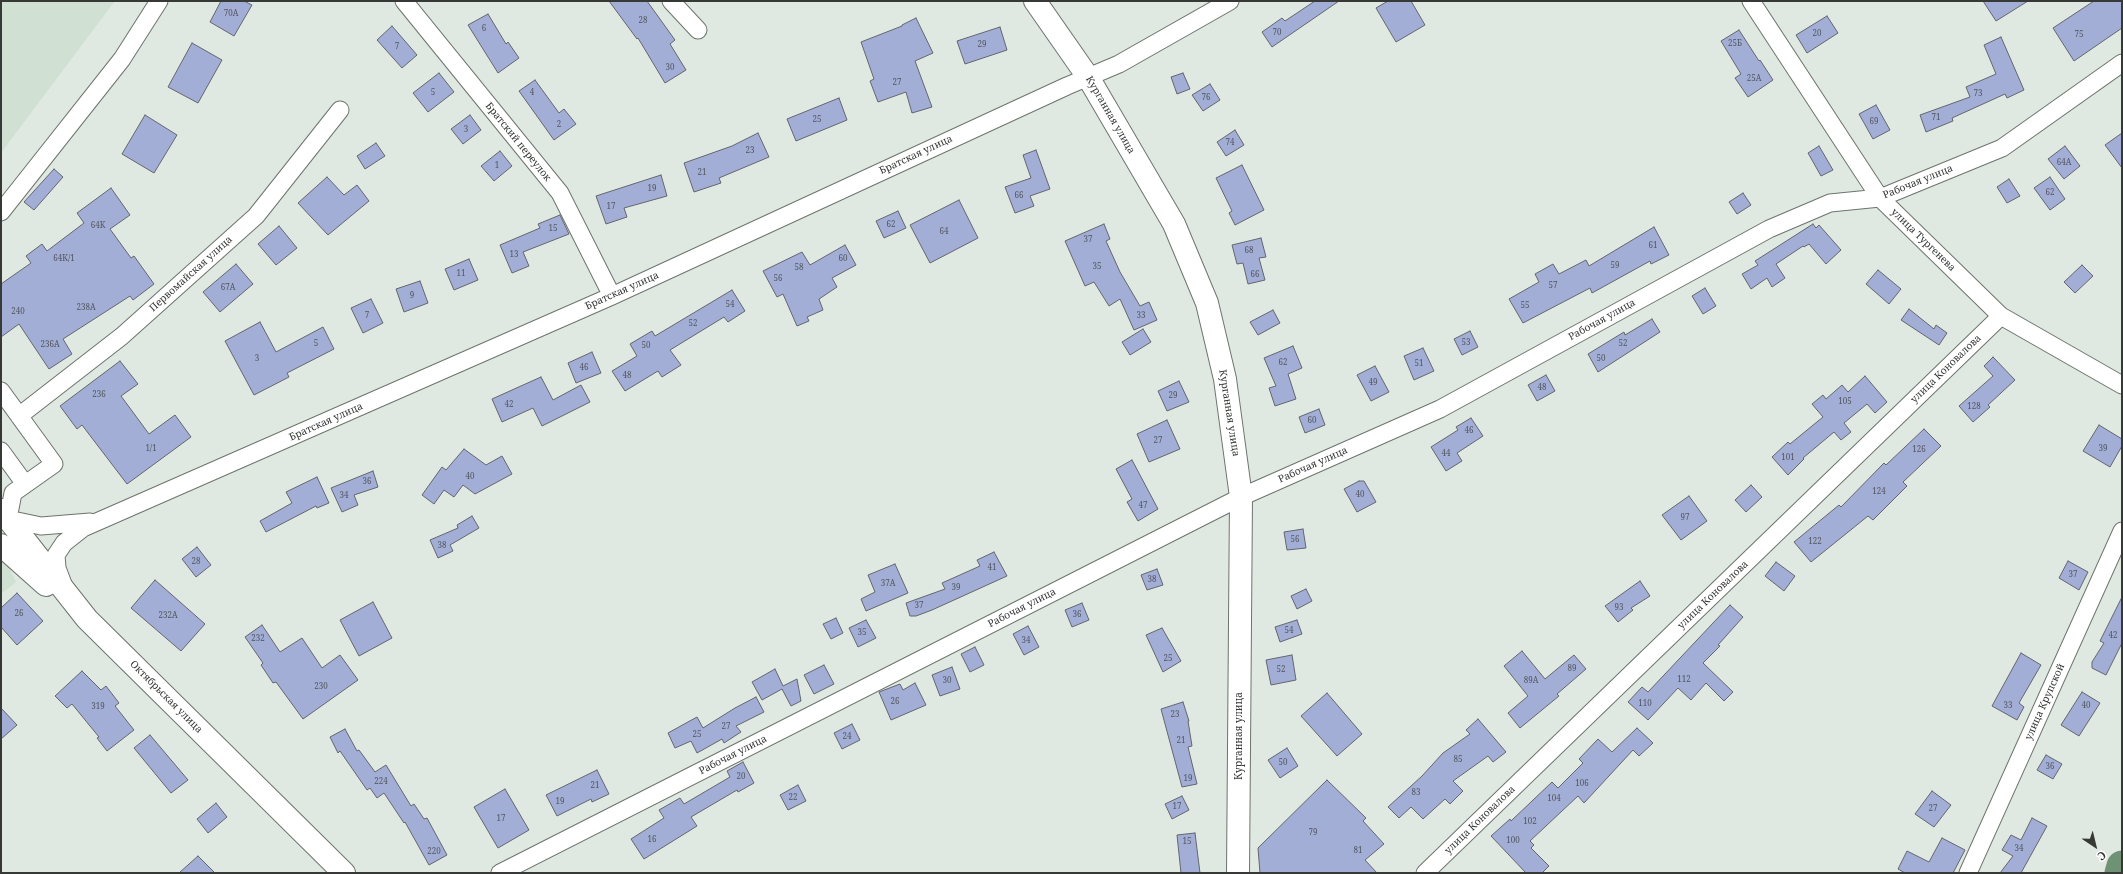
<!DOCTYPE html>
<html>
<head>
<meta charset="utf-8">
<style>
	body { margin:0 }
	#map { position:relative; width:2123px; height:874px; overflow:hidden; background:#e0e9e1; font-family:"Noto Serif",serif }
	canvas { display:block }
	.frame { position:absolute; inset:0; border:2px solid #363936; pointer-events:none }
	.north { position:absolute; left:2075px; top:826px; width:40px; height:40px; -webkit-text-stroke:3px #fff; paint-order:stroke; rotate:145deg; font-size:11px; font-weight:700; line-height:16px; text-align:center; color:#363936 }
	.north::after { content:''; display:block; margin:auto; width:14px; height:18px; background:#363936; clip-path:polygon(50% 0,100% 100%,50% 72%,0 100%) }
</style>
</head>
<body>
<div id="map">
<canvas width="2123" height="874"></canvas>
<div class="frame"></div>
<div class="north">С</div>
</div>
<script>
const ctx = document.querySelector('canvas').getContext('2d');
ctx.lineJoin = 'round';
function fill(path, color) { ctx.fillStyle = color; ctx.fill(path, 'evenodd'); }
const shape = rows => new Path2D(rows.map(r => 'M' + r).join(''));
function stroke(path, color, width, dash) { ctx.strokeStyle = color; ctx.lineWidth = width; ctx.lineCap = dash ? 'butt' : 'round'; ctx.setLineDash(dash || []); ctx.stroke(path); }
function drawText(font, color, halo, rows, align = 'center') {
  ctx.font = font + ' "Noto Serif",serif'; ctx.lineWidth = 4; ctx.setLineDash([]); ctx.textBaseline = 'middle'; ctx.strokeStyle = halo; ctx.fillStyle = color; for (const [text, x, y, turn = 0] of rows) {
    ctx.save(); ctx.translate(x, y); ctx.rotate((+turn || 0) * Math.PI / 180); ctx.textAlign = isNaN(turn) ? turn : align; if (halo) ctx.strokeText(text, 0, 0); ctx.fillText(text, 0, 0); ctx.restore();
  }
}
const built = shape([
	[1,1,115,1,1,153],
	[1,551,16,582,1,594]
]);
const river = shape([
	[2120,873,2122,866]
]);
const building = shape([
	[221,1,244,1,252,5,234,36,210,22,221,1],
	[609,1,647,1,675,40,670,44,686,70,665,83,638,38,637,39,609,1],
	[1315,1,1339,1,1272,47,1262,32,1282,18,1285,21,1315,1],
	[1388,1,1411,1,1425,25,1396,42,1376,8,1388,1],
	[1983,1,2028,1,1996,21,1983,1],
	[2094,1,2122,1,2122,28,2074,61,2053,28,2094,1],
	[488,14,506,44,508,42,519,58,498,73,468,25,488,14],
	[1827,16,1838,33,1807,53,1796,35,1827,16],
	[916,18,933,53,915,61,932,107,912,113,906,92,878,102,870,81,874,79,861,42,902,26,902,25,916,18],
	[392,26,417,55,402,68,377,40,392,26],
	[1000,27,1007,50,965,64,957,41,1000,27],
	[1739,30,1759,61,1760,60,1773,80,1748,97,1735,78,1741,74,1721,41,1739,30],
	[2001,37,2024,90,2007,98,2005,94,1952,118,1953,121,1926,132,1920,115,1970,97,1966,87,1996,74,1984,45,2001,37],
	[192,43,222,60,198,103,168,87,192,43],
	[439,73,454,92,428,112,413,93,439,73],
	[1183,73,1190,89,1177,94,1171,77,1183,73],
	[535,80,559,113,564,109,576,124,554,140,519,91,535,80],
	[1210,84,1220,100,1203,111,1192,95,1210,84],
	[839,98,847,120,796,141,787,119,839,98],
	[1876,105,1890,130,1873,139,1859,114,1876,105],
	[145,115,177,135,154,173,122,154,145,115],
	[470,115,481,130,463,144,451,129,470,115],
	[1235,130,1244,145,1226,156,1217,142,1235,130],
	[758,133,769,157,719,178,721,183,694,192,684,163,732,146,758,133],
	[2122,133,2122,168,2105,145,2122,133],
	[376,143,385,156,365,169,357,156,376,143],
	[1819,146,1833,170,1821,176,1808,153,1819,146],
	[2065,146,2080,166,2064,179,2048,159,2065,146],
	[1036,150,1050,189,1030,196,1034,206,1015,213,1005,187,1031,178,1023,155,1036,150],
	[500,151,512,166,494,181,481,166,500,151],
	[1242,165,1264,210,1235,225,1229,213,1232,211,1216,178,1242,165],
	[54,169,63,177,34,210,24,202,54,169],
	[661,175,667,196,624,208,627,217,606,224,596,196,661,175],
	[327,177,344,195,357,185,369,201,328,235,298,203,327,177],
	[2050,177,2065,199,2050,210,2034,188,2050,177],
	[2009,179,2020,196,2007,203,1997,187,2009,179],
	[111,188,130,215,110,229,131,258,134,256,154,284,133,300,130,296,63,339,72,354,49,369,19,324,1,337,1,284,31,263,26,256,42,244,47,251,84,223,77,213,111,188],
	[1743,193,1751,205,1737,214,1729,202,1743,193],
	[959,200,978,238,930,263,910,225,959,200],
	[898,211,906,228,884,238,876,221,898,211],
	[560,215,569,234,523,252,529,266,512,273,500,245,540,228,538,224,560,215],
	[1104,224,1110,239,1106,241,1120,272,1140,306,1149,302,1157,320,1134,330,1120,299,1109,306,1094,282,1085,286,1065,241,1104,224],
	[1813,224,1816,228,1819,225,1841,250,1826,264,1809,244,1804,247,1803,246,1776,264,1785,278,1772,287,1767,278,1751,289,1742,274,1758,265,1755,261,1813,224],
	[279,226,297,248,276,265,258,244,279,226],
	[1654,227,1669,255,1651,264,1650,261,1592,293,1590,288,1523,323,1509,299,1539,282,1535,274,1553,264,1559,274,1586,260,1589,266,1654,227],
	[1261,238,1266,257,1259,258,1265,280,1248,284,1243,263,1237,264,1232,245,1261,238],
	[845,245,856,265,832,278,837,287,819,299,823,310,807,317,809,321,797,326,783,294,777,297,763,271,802,252,810,265,845,245],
	[469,259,478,280,454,290,445,269,469,259],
	[236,264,253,284,220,312,203,292,236,264],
	[2082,265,2093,276,2075,293,2064,282,2082,265],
	[1878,270,1901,289,1889,304,1866,284,1878,270],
	[420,281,428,303,404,312,396,289,420,281],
	[1705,288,1716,306,1703,314,1692,296,1705,288],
	[732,290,745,311,728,322,724,317,670,350,681,365,662,377,658,371,625,391,612,371,637,356,630,344,652,331,655,336,732,290],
	[371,299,383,323,363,333,351,308,371,299],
	[1909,309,1934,329,1936,325,1947,333,1939,345,1901,320,1909,309],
	[1273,310,1280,323,1258,335,1250,322,1273,310],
	[1652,319,1660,332,1598,372,1588,354,1624,332,1625,335,1652,319],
	[260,322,276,352,323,327,334,349,287,373,289,377,254,395,225,341,260,322],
	[1143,329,1151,342,1130,355,1122,342,1143,329],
	[1470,331,1478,347,1462,355,1454,339,1470,331],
	[1293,346,1302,368,1288,374,1296,399,1275,406,1269,388,1276,386,1264,358,1293,346],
	[1423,348,1434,371,1414,380,1404,356,1423,348],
	[592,352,601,373,576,383,568,363,592,352],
	[1993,357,2015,380,1988,405,1990,407,1973,422,1959,406,1993,376,1984,366,1993,357],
	[120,361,138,384,121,396,149,434,175,415,191,437,127,484,82,425,77,429,60,406,120,361],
	[1375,366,1389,392,1371,401,1357,375,1375,366],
	[1546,375,1555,391,1537,401,1528,385,1546,375],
	[1865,376,1887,402,1875,413,1867,404,1844,423,1851,432,1841,440,1834,432,1803,458,1804,459,1788,475,1772,457,1788,442,1790,444,1823,417,1812,404,1823,395,1826,399,1842,385,1848,392,1865,376],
	[541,377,553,400,581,385,590,402,542,426,533,408,502,422,492,399,541,377],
	[1179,381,1189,402,1167,411,1158,391,1179,381],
	[1319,409,1325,425,1305,433,1299,417,1319,409],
	[1471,418,1483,436,1457,453,1462,461,1446,471,1431,447,1458,430,1456,427,1471,418],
	[1167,420,1180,449,1149,462,1137,434,1167,420],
	[2099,425,2122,439,2122,446,2110,467,2083,451,2099,425],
	[1924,429,1941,446,1903,482,1907,486,1873,520,1868,516,1811,562,1794,542,1839,505,1841,507,1884,463,1886,465,1924,429],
	[464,449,486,465,502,456,512,474,475,494,463,485,454,497,444,490,434,504,422,495,442,467,446,470,464,449],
	[1132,460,1158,509,1138,521,1127,502,1132,499,1116,469,1132,460],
	[373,471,378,487,354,495,358,505,342,512,331,488,373,471],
	[317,477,329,503,317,508,316,506,266,532,260,521,292,503,286,492,317,477],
	[1359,481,1364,481,1376,502,1357,512,1344,489,1359,481],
	[1751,485,1762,497,1746,512,1735,500,1751,485],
	[1689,496,1707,521,1681,540,1662,515,1689,496],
	[472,516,479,528,450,545,453,551,438,558,430,540,458,528,457,525,472,516],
	[1303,529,1306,548,1287,550,1284,532,1303,529],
	[197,547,211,565,196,577,182,559,197,547],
	[994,552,1007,576,932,610,916,616,910,616,906,603,945,589,942,583,980,566,977,560,994,552],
	[2068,561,2088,572,2079,590,2059,578,2068,561],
	[1776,562,1795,576,1784,591,1765,576,1776,562],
	[895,564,908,593,866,611,861,599,875,592,868,575,895,564],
	[1157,569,1163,585,1147,590,1141,575,1157,569],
	[155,580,205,624,181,651,131,608,155,580],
	[1640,581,1650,596,1631,608,1633,610,1618,622,1605,606,1640,581],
	[1306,589,1312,601,1297,609,1291,596,1306,589],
	[17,593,43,621,17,645,1,627,1,608,17,593],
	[2122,597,2122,643,2106,675,2092,668,2092,662,2104,643,2100,641,2122,597],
	[373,602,392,638,359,656,340,620,373,602],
	[1082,603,1089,620,1072,627,1065,610,1082,603],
	[1730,605,1743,617,1718,645,1720,646,1703,663,1733,692,1724,701,1706,683,1691,700,1678,688,1648,720,1628,702,1642,687,1648,692,1730,605],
	[836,618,843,633,831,639,823,624,836,618],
	[866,620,876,638,858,647,849,628,866,620],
	[1297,620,1302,634,1280,642,1275,627,1297,620],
	[262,625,280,652,302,638,322,668,340,655,358,680,303,719,276,682,273,683,261,665,263,663,245,637,262,625],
	[1028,626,1039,647,1024,655,1013,634,1028,626],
	[1162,628,1181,661,1163,672,1146,635,1162,628],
	[975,647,984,665,970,672,961,654,975,647],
	[1522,651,1545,679,1574,655,1586,669,1557,694,1559,696,1520,728,1508,713,1528,696,1504,666,1522,651],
	[2021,653,2041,665,2019,703,2024,707,2017,720,1992,706,2021,653],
	[1292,655,1296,680,1271,685,1266,660,1292,655],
	[824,665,834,684,814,694,804,675,824,665],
	[952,667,960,689,940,696,932,675,952,667],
	[775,669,783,686,797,679,801,701,791,706,782,689,762,700,752,682,775,669],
	[82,671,101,690,106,686,119,703,115,706,134,730,107,751,97,738,99,737,72,704,67,708,55,696,82,671],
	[915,683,926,705,891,720,879,692,900,684,903,690,915,683],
	[2082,692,2100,703,2079,736,2061,725,2082,692],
	[1327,693,1362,734,1337,756,1301,716,1327,693],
	[756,697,764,712,736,726,741,732,724,743,722,739,697,753,691,741,675,748,668,733,697,717,703,728,735,708,756,697],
	[1183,702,1189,721,1188,721,1192,746,1188,747,1197,784,1182,787,1161,709,1183,702],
	[1,708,17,725,1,739,1,708],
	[1478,719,1506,752,1493,762,1488,756,1453,781,1463,791,1450,804,1445,799,1423,819,1411,807,1399,818,1388,807,1422,776,1443,753,1470,734,1466,730,1478,719],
	[852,724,860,740,842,749,834,733,852,724],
	[1637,728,1653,743,1639,756,1633,750,1584,803,1578,796,1530,841,1534,845,1531,848,1549,866,1542,873,1526,873,1491,836,1510,819,1511,821,1552,782,1558,788,1583,763,1579,759,1598,739,1612,752,1637,728],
	[345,729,357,751,359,750,375,772,386,765,411,806,414,804,424,819,427,818,447,855,429,865,405,822,404,823,384,793,377,798,370,788,367,790,340,751,338,753,330,737,345,729],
	[150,735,188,780,171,793,134,748,150,735],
	[1287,748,1298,766,1280,778,1268,760,1287,748],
	[2046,755,2062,764,2053,779,2037,770,2046,755],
	[743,762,754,783,738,792,737,790,691,817,697,826,644,859,631,839,664,818,659,810,680,798,684,804,730,777,727,771,743,762],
	[597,770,609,794,592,802,591,799,557,816,546,795,597,770],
	[1327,780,1366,818,1363,821,1384,844,1365,860,1377,873,1260,873,1258,848,1327,780],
	[798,785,806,801,788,810,780,795,798,785],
	[505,789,529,830,498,848,474,807,505,789],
	[1932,791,1951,805,1934,827,1915,814,1932,791],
	[1182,796,1189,810,1172,819,1165,804,1182,796],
	[216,803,227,817,208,833,197,819,216,803],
	[2032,818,2047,826,2021,873,2000,873,2013,856,2002,850,2011,835,2021,840,2032,818],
	[1195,833,1200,873,1181,873,1177,835,1195,833],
	[1942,838,1965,850,1953,873,1905,873,1898,869,1907,851,1929,862,1942,838],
	[198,856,215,873,179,873,198,856]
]);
const street = shape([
	[404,1,560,193,612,296],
	[671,1,698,30],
	[1751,1,1880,198,2001,316,2122,385],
	[1,212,122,59,159,1],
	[1,391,54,464,13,493,8,519],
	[19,416,122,336,256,216,340,110],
	[1,451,25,484],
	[3,518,41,526,90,522],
	[63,584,57,568,56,555,64,543,83,528,612,296,1067,86,1119,64,1230,1],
	[500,873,1241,497,1440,409,1769,229,1830,203,1880,198,2002,148,2122,63],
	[1425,873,2001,316],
	[1968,873,2122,531]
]);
const secondary = shape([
	[1,510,87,619,344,873],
	[1,545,46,585]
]);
const primary = shape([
	[1035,1,1088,77,1174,224,1207,303,1225,379,1241,497,1238,873]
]);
const numberNames = [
	["70А",231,14],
	["28",643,21],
	["6",484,29],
	["70",1277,33],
	["20",1817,34],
	["75",2079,35],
	["25Б",1735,44],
	["29",982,45],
	["7",397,47],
	["30",670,68],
	["25А",1754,79],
	["27",897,83],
	["5",433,93],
	["4",532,93],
	["73",1978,94],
	["76",1206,98],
	["71",1936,118],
	["25",817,120],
	["69",1874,122],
	["2",559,125],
	["3",466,130],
	["74",1230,143],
	["23",750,151],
	["64А",2064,163],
	["1",497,166],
	["21",702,173],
	["19",652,189],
	["62",2050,193],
	["66",1019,196],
	["17",611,207],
	["62",891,225],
	["64К",98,226],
	["15",553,229],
	["64",944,232],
	["37",1088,240],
	["61",1653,246],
	["68",1249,251],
	["13",514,255],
	["64К/1",64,259],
	["60",843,259],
	["59",1615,266],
	["35",1097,267],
	["58",799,268],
	["11",461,274],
	["66",1255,275],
	["56",778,279],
	["57",1553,286],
	["67А",228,288],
	["9",412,296],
	["54",730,305],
	["55",1525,306],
	["238А",86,308],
	["240",18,312],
	["7",367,316],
	["33",1141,316],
	["52",693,324],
	["53",1466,343],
	["5",316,344],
	["52",1623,344],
	["236А",50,345],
	["50",646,346],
	["3",257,359],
	["50",1601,359],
	["62",1283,363],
	["51",1419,364],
	["46",584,368],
	["48",627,376],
	["49",1373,383],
	["48",1542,388],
	["236",99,395],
	["29",1173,396],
	["105",1845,402],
	["42",509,405],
	["128",1974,407],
	["60",1312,421],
	["46",1469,431],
	["27",1158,441],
	["1/1",151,449],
	["39",2103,449],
	["126",1919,450],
	["44",1446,454],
	["101",1788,458],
	["40",470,477],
	["36",367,482],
	["124",1879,492],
	["40",1360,495],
	["34",344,496],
	["47",1143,506],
	["97",1685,518],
	["56",1295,540],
	["122",1815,542],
	["38",442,546],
	["28",196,562],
	["41",992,568],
	["37",2073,575],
	["38",1152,580],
	["37А",888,584],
	["39",956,588],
	["37",919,606],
	["93",1619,608],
	["26",19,614],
	["36",1077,615],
	["232А",168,616],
	["54",1289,631],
	["35",862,633],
	["42",2113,636],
	["232",258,639],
	["34",1026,641],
	["25",1168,659],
	["89",1572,669],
	["52",1281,670],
	["112",1684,680],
	["30",947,681],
	["89А",1531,681],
	["230",321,687],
	["26",895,702],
	["110",1645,704],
	["33",2008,706],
	["40",2086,706],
	["319",98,707],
	["23",1175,715],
	["27",726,727],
	["25",697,735],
	["24",847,737],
	["21",1181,741],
	["85",1458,760],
	["50",1283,763],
	["36",2050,767],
	["20",741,777],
	["19",1188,779],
	["224",381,782],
	["106",1582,784],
	["21",595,786],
	["83",1416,793],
	["22",793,798],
	["104",1554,799],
	["19",560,802],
	["17",1177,807],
	["27",1933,809],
	["17",501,819],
	["102",1530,822],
	["79",1313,833],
	["16",652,840],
	["100",1513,841],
	["15",1187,842],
	["34",2019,849],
	["81",1358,851],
	["220",434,852]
];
const streetNames = [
	["Курганная улица",1110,115,60],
	["Братский переулок",518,142,51],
	["Братская улица",916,155,-25],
	["Рабочая улица",1918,182,-22],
	["улица Тургенева",1923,240,44],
	["Первомайская улица",191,274,-42],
	["Братская улица",622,291,-24],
	["Рабочая улица",1602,320,-29],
	["улица Коновалова",1946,369,-44],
	["Курганная улица",1229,413,81],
	["Братская улица",326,422,-24],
	["Рабочая улица",1313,465,-24],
	["улица Коновалова",1713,595,-44],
	["Рабочая улица",1022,608,-27],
	["Октябрьская улица",166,697,45],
	["улица Крупской",2045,702,-66],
	["Курганная улица",1239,736,-90],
	["Рабочая улица",733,755,-27],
	["улица Коновалова",1480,820,-44]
];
fill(built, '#d0e0d2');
stroke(river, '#6f9275', 31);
fill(building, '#a3aed6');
stroke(building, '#62656e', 1);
stroke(street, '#6c746d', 19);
stroke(secondary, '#6c746d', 24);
stroke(primary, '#6c746d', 24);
stroke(street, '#fff', 17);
stroke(secondary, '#fff', 22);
stroke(primary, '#fff', 22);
drawText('8px', '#51565e', null, numberNames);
drawText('10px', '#363936', '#fff', streetNames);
</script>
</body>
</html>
